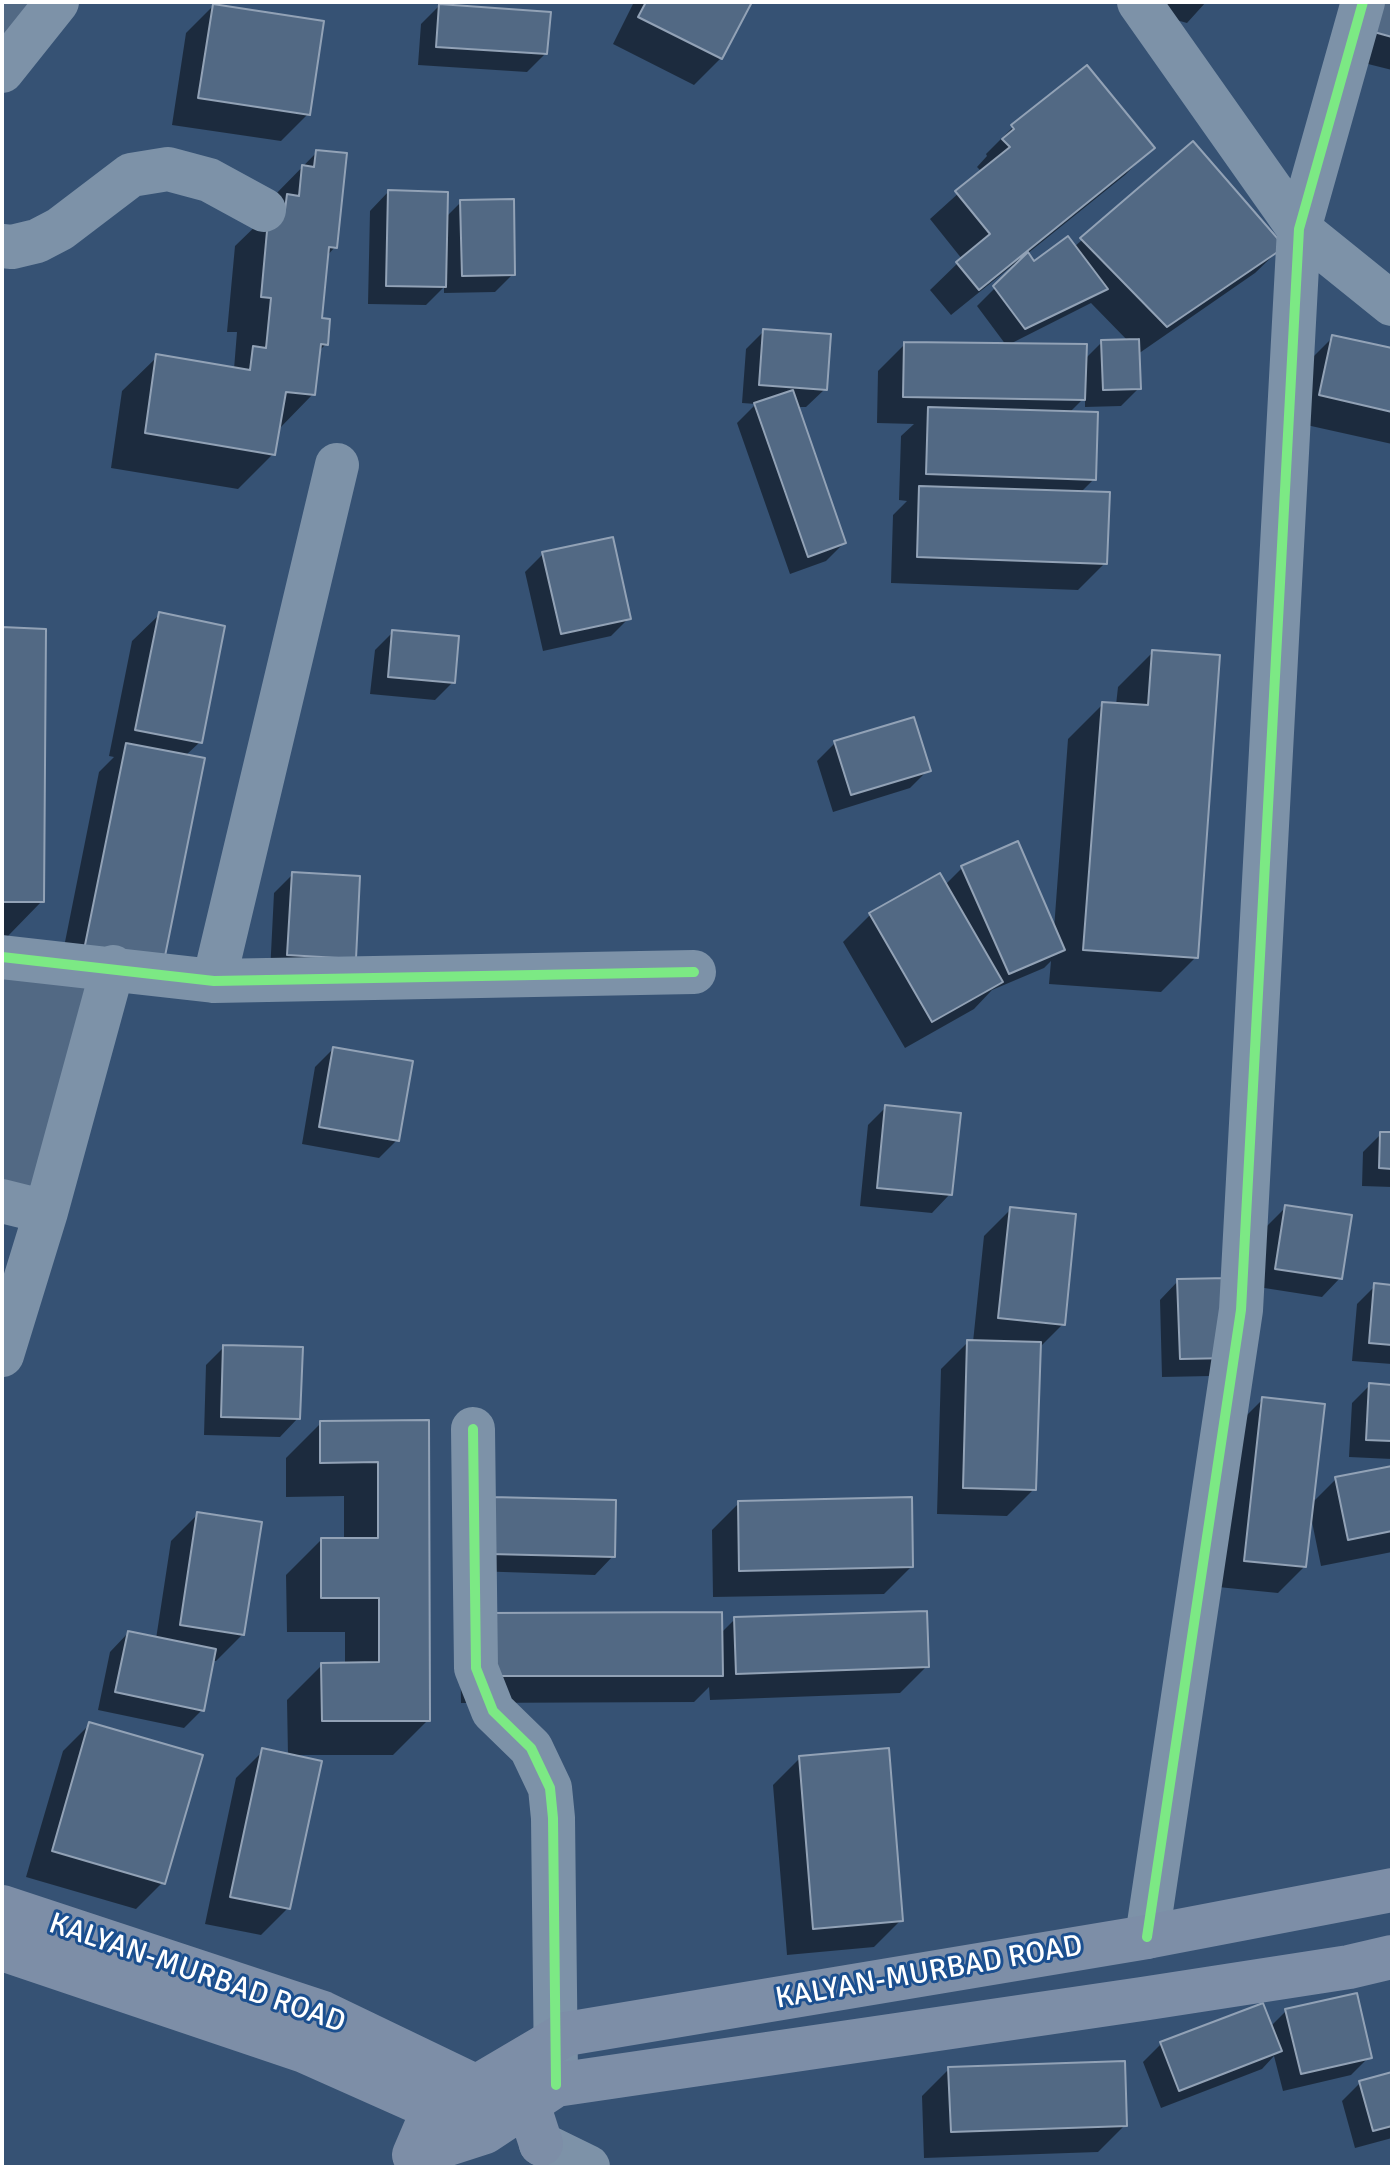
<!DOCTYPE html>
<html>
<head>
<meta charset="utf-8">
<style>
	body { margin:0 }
	#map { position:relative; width:1394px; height:2169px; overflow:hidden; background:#365274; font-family:Signika,sans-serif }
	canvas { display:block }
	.frame { position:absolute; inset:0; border:4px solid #fff; pointer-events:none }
</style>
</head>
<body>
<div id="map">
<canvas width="1394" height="2169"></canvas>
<div class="frame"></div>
</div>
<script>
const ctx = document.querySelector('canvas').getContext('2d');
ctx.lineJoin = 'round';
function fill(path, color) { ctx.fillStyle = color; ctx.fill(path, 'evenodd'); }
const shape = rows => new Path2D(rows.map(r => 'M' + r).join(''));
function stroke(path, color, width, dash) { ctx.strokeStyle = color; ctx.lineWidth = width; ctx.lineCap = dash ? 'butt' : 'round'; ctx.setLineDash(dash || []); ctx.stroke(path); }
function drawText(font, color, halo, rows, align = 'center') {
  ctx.font = font + ' Signika,sans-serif'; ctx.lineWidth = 6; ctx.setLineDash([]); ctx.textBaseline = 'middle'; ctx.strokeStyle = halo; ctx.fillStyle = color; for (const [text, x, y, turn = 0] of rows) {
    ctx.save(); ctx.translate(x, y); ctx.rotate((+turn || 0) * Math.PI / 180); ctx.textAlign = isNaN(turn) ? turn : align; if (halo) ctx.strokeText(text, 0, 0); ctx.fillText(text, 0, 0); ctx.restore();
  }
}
const shadow = shape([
	[634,2,749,2,721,58,694,85,613,44],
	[1113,2,1206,2,1187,23],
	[1392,2,1392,70,1348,59],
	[213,6,308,114,281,141,172,125,186,33],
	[439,6,545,54,527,72,418,65,421,24],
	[1013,127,1152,148,1125,175,1027,254,1034,264,1074,247,1192,144,1282,247,1255,273,1138,354,1139,388,1121,406,1085,407,1085,397,1069,413,1094,479,1080,493,1105,563,1078,590,891,583,893,515,907,501,899,500,901,436,914,424,877,423,878,371,905,344,1006,345,977,306,1015,268,1013,265,951,315,930,290,962,259,930,219,982,172,977,167,987,156,986,154],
	[1091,303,1128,341,1102,342,1084,360,1008,345],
	[317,152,335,247,326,257,320,320,326,344,318,352,313,394,278,430,273,454,238,489,111,468,122,391,157,357,234,369,237,332,227,332,235,246,267,215,268,202],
	[388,192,446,217,461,202,513,274,495,292,444,293,444,287,426,305,368,304,370,211],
	[764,331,825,389,806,407,796,407,844,543,826,561,790,574,737,423,756,404,742,403,746,349],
	[1333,337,1392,350,1392,444,1293,422,1306,364],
	[543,554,629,618,611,636,543,651,525,572],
	[160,614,200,742,185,756,162,965,58,977,99,772,114,757,109,756,132,641],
	[2,629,42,901,8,936,2,936],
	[393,632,453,682,435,700,370,694,375,650],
	[1153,652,1196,957,1161,992,1049,984,1051,961,1044,968,992,990,974,1009,905,1048,843,942,870,915,939,876,945,885,963,867,1054,929,1068,739,1103,704,1116,705,1118,687],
	[835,743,928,770,910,788,833,812,817,761],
	[293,874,354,958,270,973,274,893],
	[333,1049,397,1140,379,1158,302,1144,315,1067],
	[886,1107,950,1194,932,1213,860,1206,868,1125],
	[1381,1134,1392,1134,1392,1187,1362,1186,1363,1152],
	[1285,1208,1340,1278,1322,1297,1258,1287,1267,1226],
	[1011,1209,1063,1324,1038,1349,1034,1489,1007,1516,937,1514,941,1369,968,1342,973,1342,984,1236],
	[1178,1281,1229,1357,1211,1376,1162,1377,1160,1300],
	[1375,1286,1392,1287,1392,1364,1352,1361,1357,1304],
	[224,1347,298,1418,280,1437,204,1435,206,1365],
	[1370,1385,1392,1387,1392,1459,1349,1457,1352,1403],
	[1263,1399,1312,1503,1336,1479,1392,1468,1392,1552,1321,1566,1311,1517,1305,1566,1278,1593,1218,1587,1236,1426],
	[427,1422,428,1720,393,1755,295,1755,288,1908,261,1935,205,1924,236,1778,263,1751,288,1756,287,1700,322,1665,345,1665,345,1632,287,1632,286,1575,321,1540,344,1540,344,1496,286,1497,286,1458,321,1423],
	[739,1503,911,1567,884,1594,713,1597,712,1530],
	[198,1514,243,1634,216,1661,212,1661,202,1710,184,1728,98,1710,110,1652,128,1633,156,1639,171,1541],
	[475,1517,613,1556,595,1575,473,1571],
	[735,1619,927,1666,900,1693,710,1700,709,1687,694,1702,461,1703,460,1642,721,1633],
	[90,1724,163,1882,136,1909,26,1877,63,1751],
	[800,1758,901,1920,874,1947,787,1955,773,1785],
	[1286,2011,1369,2057,1351,2075,1283,2091,1274,2056,1262,2069,1161,2108,1143,2062,1161,2044,1270,2027],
	[949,2069,1125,2125,1098,2152,924,2158,922,2096],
	[1392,2074,1392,2138,1355,2148,1342,2101,1360,2083]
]);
const building = shape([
	[2,2,46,2,2,51,2,2],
	[646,2,752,2,722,59,638,17,646,2],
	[1382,2,1392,2,1392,37,1374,32,1382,2],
	[213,4,324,21,310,115,198,98,213,4],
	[439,4,551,12,547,54,436,47,439,4],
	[1087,65,1155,148,979,290,956,262,990,234,955,191,1010,147,1002,139,1014,129,1011,125,1087,65],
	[1193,141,1285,247,1167,327,1080,238,1193,141],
	[316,150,347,153,337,248,329,247,322,318,330,319,328,345,321,344,315,395,286,392,275,455,145,433,156,354,250,370,253,346,266,348,271,298,261,297,269,209,285,210,287,194,299,196,302,165,314,167,316,150],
	[388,190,448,192,446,287,386,286,388,190],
	[514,199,515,275,462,276,460,200,514,199],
	[1068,236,1108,289,1025,329,993,286,1028,252,1034,261,1068,236],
	[763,329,831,334,827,390,759,385,763,329],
	[1332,335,1392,348,1392,412,1319,395,1332,335],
	[1139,339,1141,389,1103,390,1101,340,1139,339],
	[904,342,1087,344,1085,400,903,397,904,342],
	[793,390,846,543,808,557,754,403,793,390],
	[928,407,1098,412,1096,480,926,474,928,407],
	[919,486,1110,492,1107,564,917,557,919,486],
	[613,537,631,619,561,634,542,552,613,537],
	[159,612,225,626,202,743,135,730,159,612],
	[2,627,46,629,44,902,2,902,2,627],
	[392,630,459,636,455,683,388,677,392,630],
	[1152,650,1220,655,1198,958,1083,950,1102,702,1148,705,1152,650],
	[914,717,931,771,851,795,834,741,914,717],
	[126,743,205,758,163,966,84,950,126,743],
	[1018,841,1065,950,1009,974,961,866,1018,841],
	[292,872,360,876,356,959,287,955,292,872],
	[940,873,1003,982,932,1022,869,913,940,873],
	[2,967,88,986,40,1197,2,1188,2,967],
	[333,1047,413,1061,399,1141,319,1127,333,1047],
	[885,1105,961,1113,952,1195,877,1188,885,1105],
	[1380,1132,1392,1132,1392,1169,1379,1168,1380,1132],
	[1285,1205,1352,1215,1342,1279,1275,1269,1285,1205],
	[1010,1207,1076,1214,1065,1325,998,1318,1010,1207],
	[1228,1278,1231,1358,1180,1359,1177,1279,1228,1278],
	[1374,1283,1392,1285,1392,1345,1369,1343,1374,1283],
	[967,1340,1041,1342,1036,1490,963,1488,967,1340],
	[223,1345,303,1347,300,1419,221,1417,223,1345],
	[1369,1383,1392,1385,1392,1441,1366,1440,1369,1383],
	[1262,1397,1325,1404,1306,1567,1244,1561,1262,1397],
	[429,1420,430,1721,322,1721,321,1663,379,1662,379,1598,321,1598,321,1538,378,1538,378,1462,320,1463,320,1421,429,1420],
	[1392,1466,1392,1531,1348,1540,1335,1477,1392,1466],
	[492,1497,616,1500,615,1557,490,1554,492,1497],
	[912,1497,913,1567,739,1571,738,1501,912,1497],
	[197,1512,262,1522,244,1635,180,1625,197,1512],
	[927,1611,929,1667,736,1674,734,1617,927,1611],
	[722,1612,723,1676,487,1676,487,1613,722,1612],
	[128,1631,216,1649,204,1711,115,1692,128,1631],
	[89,1722,203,1755,165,1884,52,1851,89,1722],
	[262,1748,322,1761,290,1909,230,1897,262,1748],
	[889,1748,903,1921,813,1929,799,1756,889,1748],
	[1357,1993,1372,2058,1301,2074,1285,2009,1357,1993],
	[1263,2003,1282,2051,1179,2091,1160,2042,1263,2003],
	[1125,2061,1127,2126,951,2132,948,2067,1125,2061],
	[1392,2072,1392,2126,1373,2131,1359,2081,1392,2072]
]);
const minor = shape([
	[1139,2,1299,229,1392,304],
	[2,71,57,2],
	[2,246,12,247,37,241,60,229,131,175,168,169,209,180,264,210],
	[2,957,214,981,694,972],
	[214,981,337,465],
	[2,1201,46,1212],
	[2,1355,46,1212,113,967],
	[473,1429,476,1668,493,1711,531,1748,550,1788,553,1818,556,2075],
	[1147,1937,1241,1310,1299,229,1363,2],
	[541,2144,588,2167]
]);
const major = shape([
	[2,1907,323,2013,477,2087,528,2104,541,2144],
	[2,1949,304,2051,459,2120],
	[414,2155,432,2113,566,2034,1147,1937,1392,1890],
	[414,2155,485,2132,556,2085,1142,1999,1349,1967,1392,1957]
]);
const cycleway = shape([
	[2,957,214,981,694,972],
	[473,1429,476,1668,493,1711,531,1748,550,1788,553,1818,556,2085],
	[1147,1937,1241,1310,1299,229,1363,2]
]);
const streetNames = [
	["KALYAN-MURBAD ROAD",929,1973,-10],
	["KALYAN-MURBAD ROAD",197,1974,19]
];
fill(shadow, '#0007');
fill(building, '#526984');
stroke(building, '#92a2b6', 2);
stroke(minor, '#7d92a8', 44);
stroke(major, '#7d8ea7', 44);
stroke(cycleway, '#7ce984', 10);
drawText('30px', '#fff', '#1b4f8f', streetNames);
</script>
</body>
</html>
